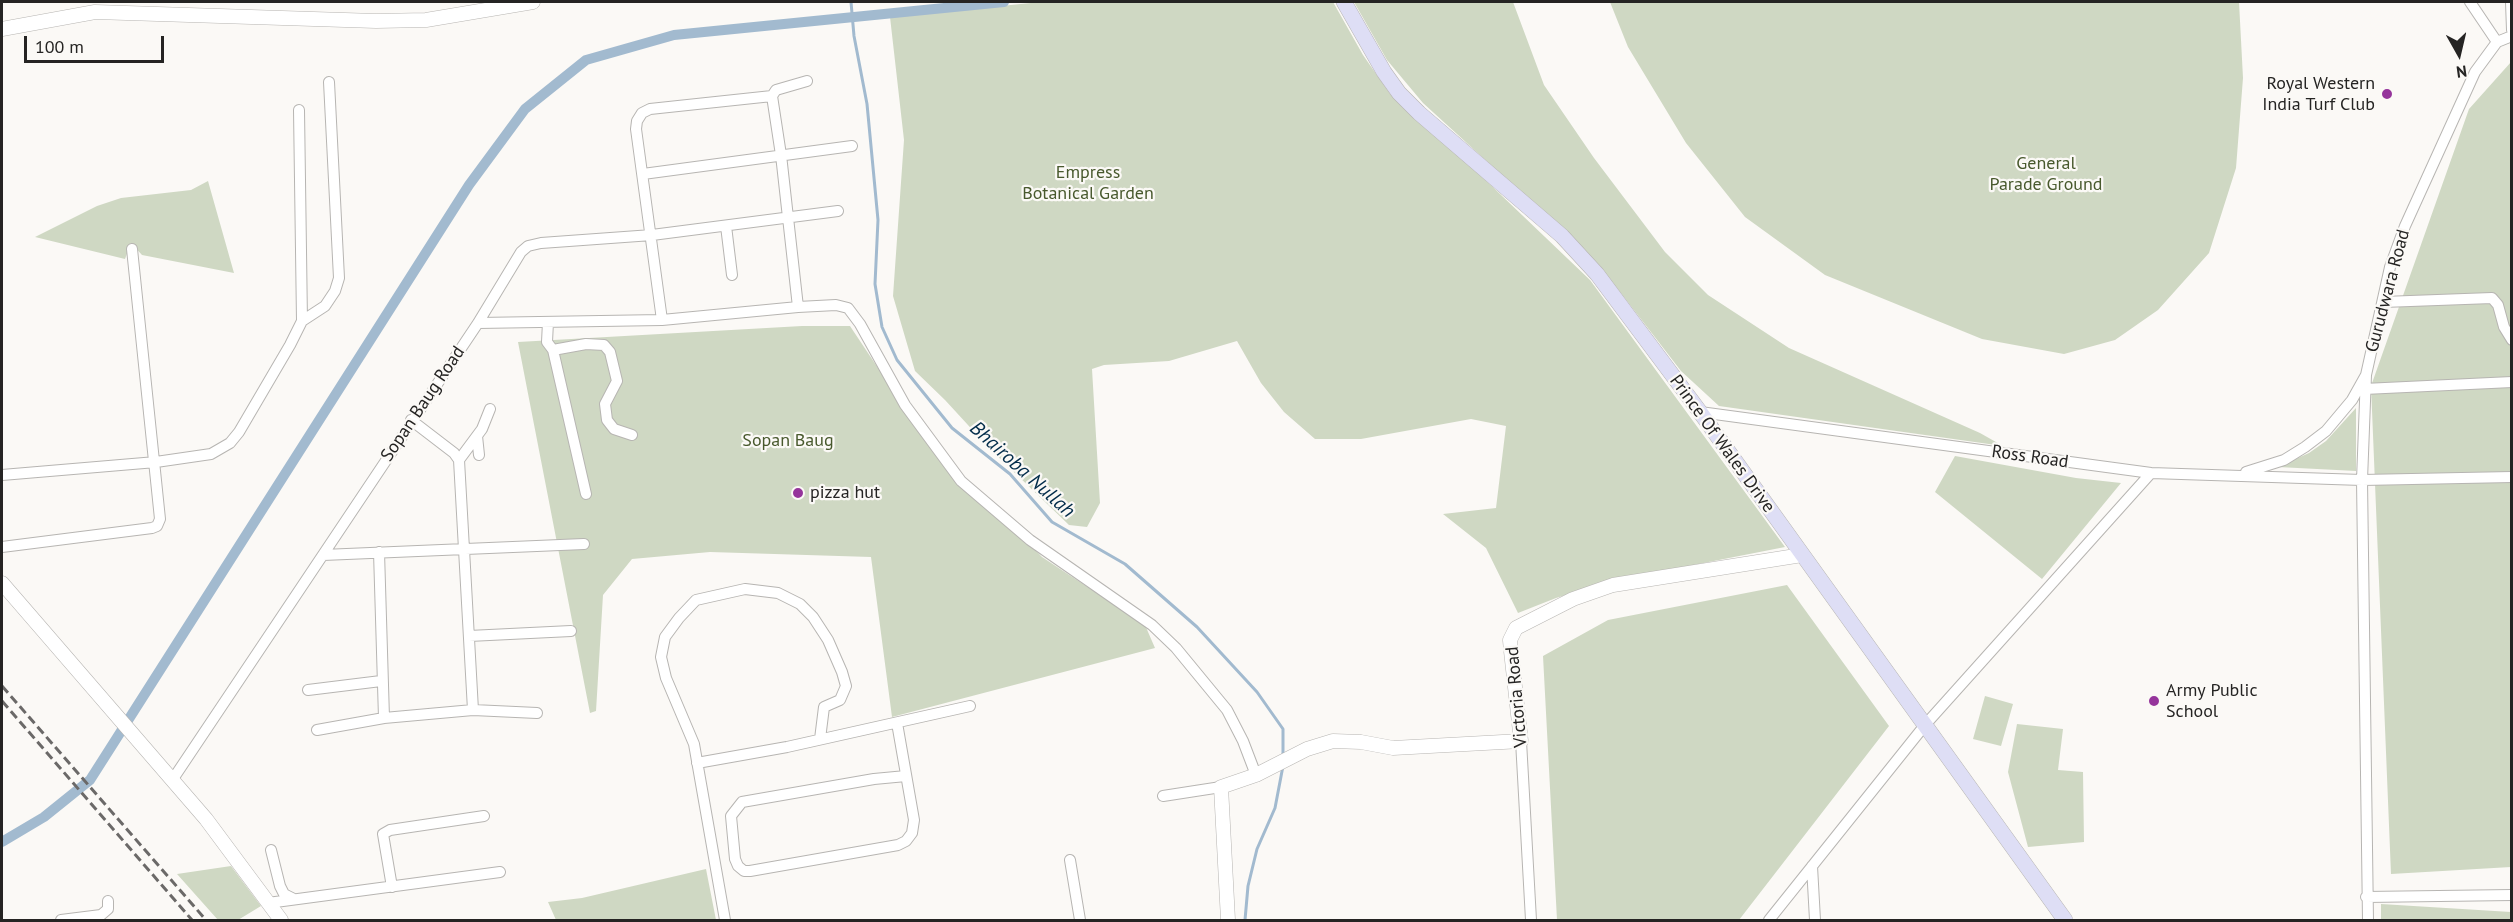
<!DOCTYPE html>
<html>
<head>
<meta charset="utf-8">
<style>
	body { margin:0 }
	#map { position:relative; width:2513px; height:922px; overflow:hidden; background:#fbf9f6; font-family:"PT Sans",sans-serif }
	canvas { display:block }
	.frame { position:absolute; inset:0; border:3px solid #252423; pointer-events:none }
	.north { position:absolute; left:2429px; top:24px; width:60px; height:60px; -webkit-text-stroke:4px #fbf9f6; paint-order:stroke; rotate:172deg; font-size:16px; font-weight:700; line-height:24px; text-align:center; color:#252423 }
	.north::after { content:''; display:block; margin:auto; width:21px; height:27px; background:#252423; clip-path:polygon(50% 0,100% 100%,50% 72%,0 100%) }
	.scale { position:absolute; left:24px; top:36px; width:140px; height:27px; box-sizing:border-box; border:3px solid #252423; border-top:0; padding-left:8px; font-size:18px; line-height:21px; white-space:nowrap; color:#252423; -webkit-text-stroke:4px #fbf9f6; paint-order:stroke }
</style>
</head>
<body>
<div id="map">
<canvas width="2513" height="922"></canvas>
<div class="frame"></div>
<div class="north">N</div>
<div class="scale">100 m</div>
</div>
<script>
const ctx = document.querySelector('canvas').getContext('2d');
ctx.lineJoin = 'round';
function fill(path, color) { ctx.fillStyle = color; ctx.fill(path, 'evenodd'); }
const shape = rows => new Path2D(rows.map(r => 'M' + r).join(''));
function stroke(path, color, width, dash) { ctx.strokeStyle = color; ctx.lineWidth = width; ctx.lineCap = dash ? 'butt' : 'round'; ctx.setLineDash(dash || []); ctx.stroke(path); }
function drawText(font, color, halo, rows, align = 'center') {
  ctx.font = font + ' "PT Sans",sans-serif'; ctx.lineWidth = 4.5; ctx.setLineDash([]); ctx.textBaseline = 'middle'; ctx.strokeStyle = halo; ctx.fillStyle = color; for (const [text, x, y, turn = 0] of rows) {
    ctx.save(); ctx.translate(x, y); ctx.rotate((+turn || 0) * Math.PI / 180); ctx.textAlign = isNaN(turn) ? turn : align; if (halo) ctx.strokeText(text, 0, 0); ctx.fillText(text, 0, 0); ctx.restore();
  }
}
const green = shape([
	[1041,2,1333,2,1363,55,1390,94,1477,172,1590,280,1785,547,1612,581,1556,598,1518,613,1486,548,1443,514,1496,508,1506,426,1471,419,1361,439,1315,439,1284,412,1261,383,1237,341,1169,361,1104,365,1092,369,1100,503,1087,527,1069,525,990,449,945,400,915,371,893,296,904,140,890,17],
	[1354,2,1513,2,1544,85,1594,158,1665,252,1708,295,1789,348,1980,433,2003,446,1719,406,1681,371,1617,288,1573,240,1423,103,1387,60],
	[1610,2,2239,2,2243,78,2236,168,2209,253,2158,310,2115,340,2064,354,1982,339,1825,275,1745,217,1686,143,1628,47],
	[2511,62,2511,867,2391,874,2371,386,2469,109],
	[208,181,234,273,142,255,131,243,125,259,35,237,97,206,121,198,191,190],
	[802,326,850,326,908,413,964,486,1013,527,1042,557,1145,625,1155,648,892,717,871,557,710,552,632,559,603,595,596,711,590,713,518,342],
	[2356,408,2356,471,2278,467,2309,453,2326,441],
	[1955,456,2076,478,2121,483,2042,579,1935,492],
	[1787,585,1889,726,1739,920,1557,920,1543,656,1608,620],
	[1985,696,2013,704,2001,746,1973,739],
	[2017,724,2063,729,2058,770,2083,772,2084,842,2028,847,2008,772],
	[231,866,261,906,238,920,218,920,177,874],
	[706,869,716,920,556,920,548,902,582,898],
	[2381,904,2511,912,2511,920,2381,920]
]);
const stream = shape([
	[851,2,854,36,867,104,878,220,875,284,882,327,897,360,952,428,1010,474,1052,522,1125,564,1197,627,1257,692,1283,729,1283,757],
	[1245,920,1248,886,1257,849,1275,808,1283,766]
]);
const canal = shape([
	[2,842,44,817,90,780,469,185,525,109,586,60,674,35,1004,2]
]);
const minor = shape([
	[2470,2,2497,42],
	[2511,2,2512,30],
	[643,174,852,146],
	[726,226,732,275],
	[2383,302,2492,298,2498,305,2504,327,2512,340],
	[798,307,781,155,772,96,776,90,807,81],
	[662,320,636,129,637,121,642,113,650,109,772,96],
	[302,321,325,306,335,291,339,278,329,82],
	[548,322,547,342,553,350,586,494],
	[478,323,662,320,798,307,836,305,848,308,860,324,905,405,961,481,1030,540,1152,625,1176,648,1227,710,1243,741,1256,775],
	[553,350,586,344,604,345,610,352,617,381,605,404,607,420,614,429,632,435],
	[2366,375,2362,480,2368,920],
	[2364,389,2512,382],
	[1700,412,2151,473,2362,480,2512,477],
	[411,420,454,453,459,460,473,710],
	[477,436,479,455],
	[459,460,482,429,490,409],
	[2246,472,2284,460,2305,447,2326,431,2352,400,2366,375,2390,267,2405,226,2475,72,2497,42,2512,36],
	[2,475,156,462,211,454,230,443,239,432,290,345,302,321,299,110],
	[2,547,152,528,157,526,160,519,132,249],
	[379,552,384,718],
	[323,555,584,544],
	[469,636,571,631],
	[308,690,381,681],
	[897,723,914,820,912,833,906,841,898,845,750,871,744,871,738,866,735,859,731,816,742,802,874,779,906,776],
	[317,730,384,718,473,710,537,713],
	[1521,741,1531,920],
	[697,763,787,747,970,706],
	[173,779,478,323,521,252,528,246,541,243,652,235,838,211],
	[1163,796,1221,787],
	[271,850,280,886,284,894,294,899],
	[1070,860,1080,920],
	[1812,866,1815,920],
	[392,887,383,834,390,830,484,816],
	[2366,897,2512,895],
	[268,903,500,872],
	[61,920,101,915,108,909,108,901],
	[725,920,694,744,666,678,661,657,665,637,679,618,696,600,745,589,778,593,800,604,813,617,828,640,842,672,846,686,840,700,824,707,820,739],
	[1769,920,1925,725,2151,473]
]);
const tertiary = shape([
	[2,29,95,12,376,21,426,20,533,2],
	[2,583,206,819,281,920],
	[1228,920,1221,787,1256,775,1307,749,1333,741,1361,742,1393,748,1521,741,1511,651,1510,640,1516,628,1573,599,1613,585,1802,555]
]);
const secondary = shape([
	[1344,2,1384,72,1399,93,1419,113,1562,236,1597,274,1700,412,2065,920]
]);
const rail = shape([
	[2,686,206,920],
	[2,701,192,920]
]);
const markers = [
	[2387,94,6,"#95349b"],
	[798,493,6,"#95349b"],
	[2154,701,6,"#95349b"]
];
const poiNames = [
	["Royal Western",2375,84,"right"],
	["India Turf Club",2375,105,"right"],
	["pizza hut",810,493],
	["Army Public",2166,691],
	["School",2166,712]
];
const parkNames = [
	["General",2046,164],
	["Parade Ground",2046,185],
	["Empress",1088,173],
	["Botanical Garden",1088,194],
	["Sopan Baug",788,441]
];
const streetNames = [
	["Gurudwara Road",2388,291,-75],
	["Sopan Baug Road",423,404,-56],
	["Prince Of Wales Drive",1722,444,54],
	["Ross Road",2030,457,8],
	["Victoria Road",1517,697,-95]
];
const waterNames = [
	["Bhairoba Nullah",1022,470,42]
];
fill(green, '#cfd8c3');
stroke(stream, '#a2bacf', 3);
stroke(canal, '#a2bacf', 10);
stroke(minor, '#b7b5b2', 12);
stroke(tertiary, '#b7b5b2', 15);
stroke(secondary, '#b7b5b2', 16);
stroke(minor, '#fff', 10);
stroke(tertiary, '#fff', 14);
stroke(secondary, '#dedef5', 15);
stroke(rail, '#6b6968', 3, [9, 4.5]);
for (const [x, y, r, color] of markers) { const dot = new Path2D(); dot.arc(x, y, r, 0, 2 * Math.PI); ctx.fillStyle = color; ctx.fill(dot); stroke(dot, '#fbf9f6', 2); }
drawText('18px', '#252423', '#fbf9f6', poiNames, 'left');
drawText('18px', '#48592d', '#fbf9f6', parkNames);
drawText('18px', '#252423', '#fbf9f6', streetNames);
drawText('italic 20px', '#022c4a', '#fbf9f6', waterNames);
</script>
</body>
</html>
